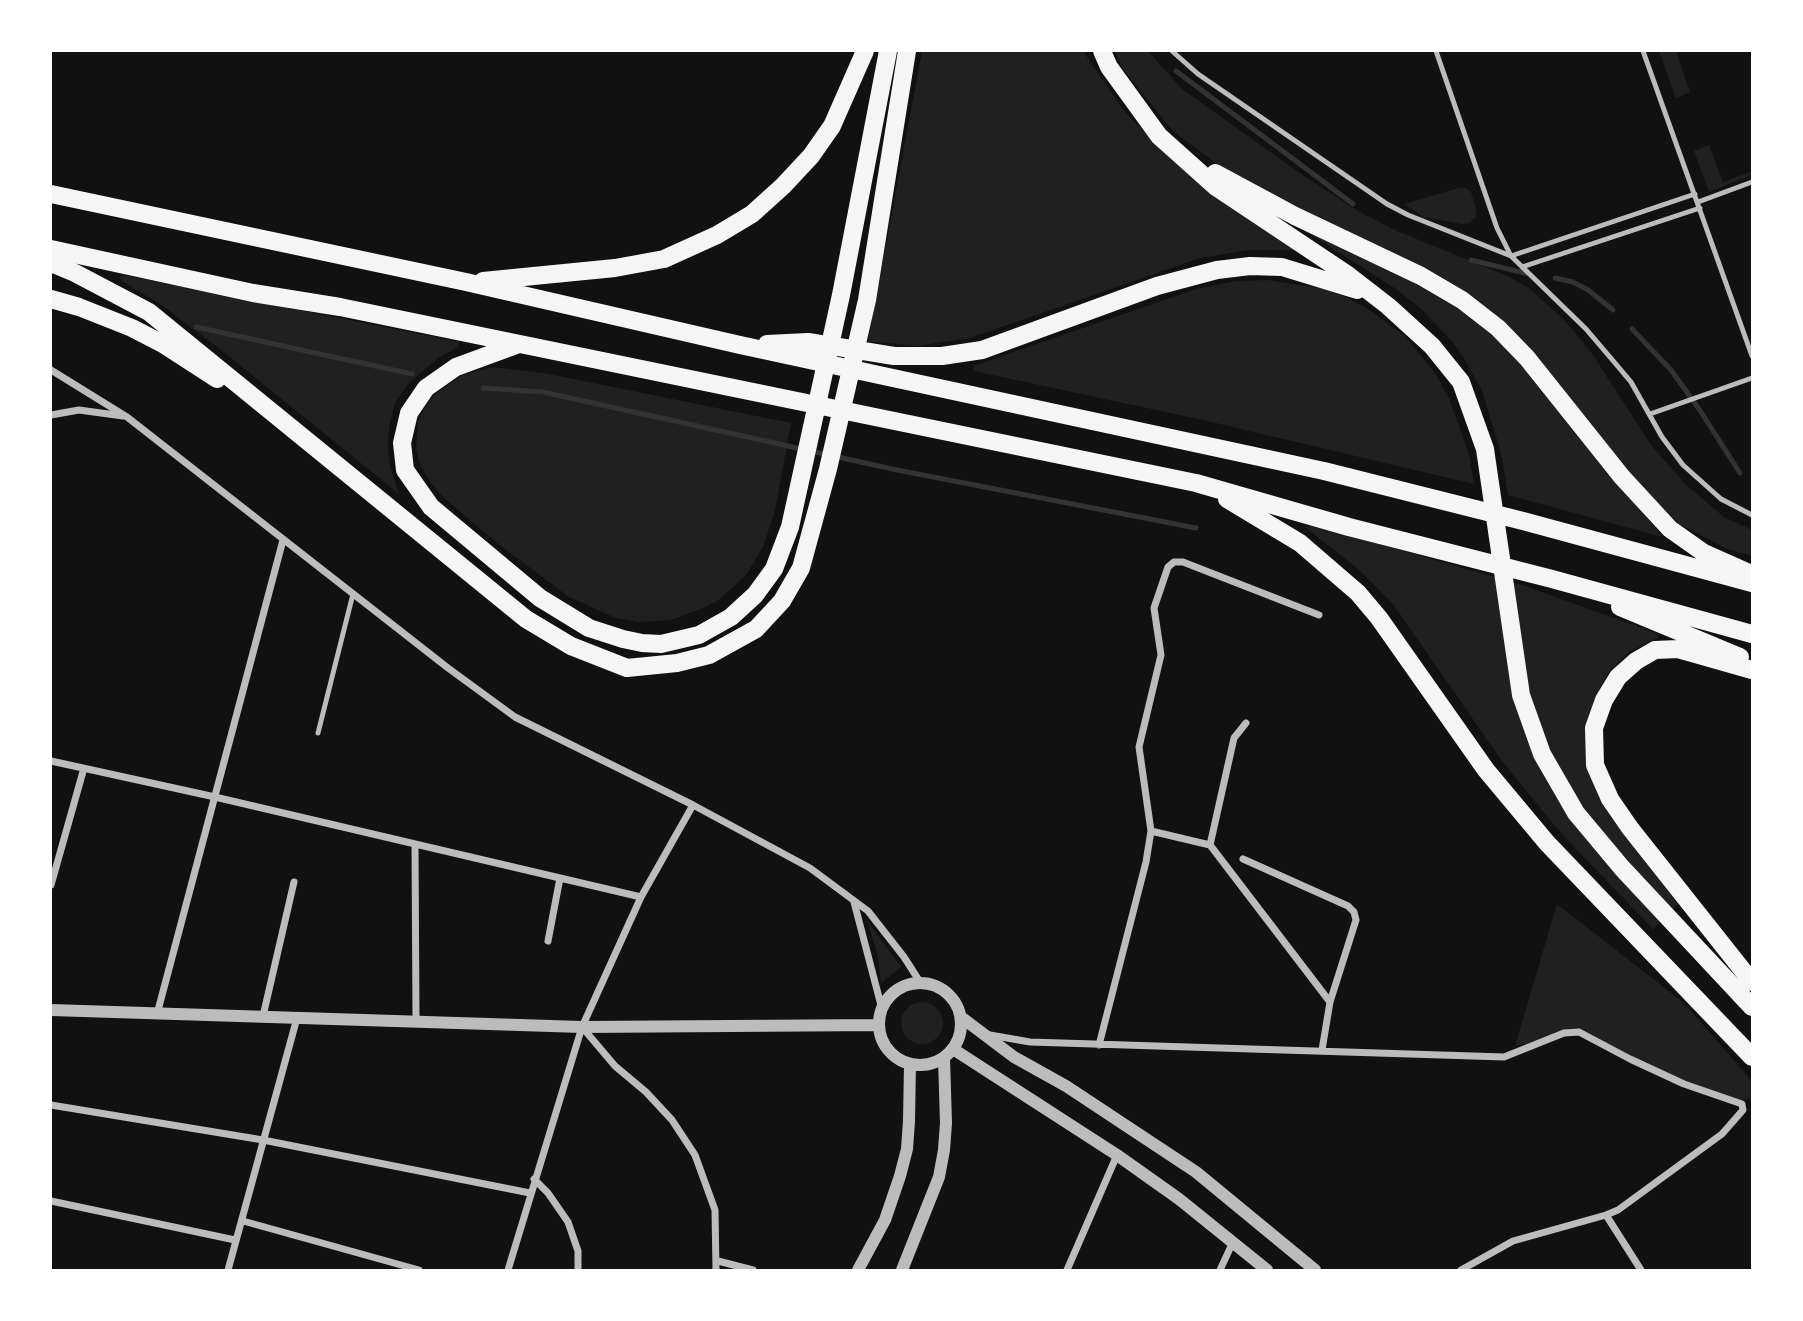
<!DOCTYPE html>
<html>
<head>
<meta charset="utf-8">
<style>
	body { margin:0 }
	#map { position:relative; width:1803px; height:1321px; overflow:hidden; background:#111; font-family:Figtree,sans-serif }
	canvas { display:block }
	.frame { position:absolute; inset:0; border:52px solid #fff; pointer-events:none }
</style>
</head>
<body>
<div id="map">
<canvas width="1803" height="1321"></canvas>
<div class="frame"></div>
</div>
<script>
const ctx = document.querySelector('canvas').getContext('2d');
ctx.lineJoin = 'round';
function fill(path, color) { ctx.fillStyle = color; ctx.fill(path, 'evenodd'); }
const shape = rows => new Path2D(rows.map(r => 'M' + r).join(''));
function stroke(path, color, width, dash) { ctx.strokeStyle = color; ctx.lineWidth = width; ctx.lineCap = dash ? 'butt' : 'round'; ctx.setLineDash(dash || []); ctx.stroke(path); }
const green = shape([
	[922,51,1083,51,1125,112,1172,160,1296,250,1250,250,1200,258,970,338,917,346,868,341],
	[1115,51,1148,51,1182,89,1298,172,1358,211,1397,231,1510,277,1530,289,1564,320,1591,352,1651,445,1686,485,1724,517,1752,530,1752,556,1730,550,1679,524,1630,474,1564,391,1426,270,1229,173,1172,130,1122,68],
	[1659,51,1676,51,1690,92,1676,98],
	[1709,145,1723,182,1752,171,1752,175,1709,192,1694,151],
	[1459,188,1466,188,1471,192,1476,209,1476,217,1469,223,1462,224,1423,217,1404,204],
	[1311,227,1457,304,1478,321,1530,370,1662,537,1508,495,1501,453,1482,391,1464,358,1451,340,1419,307,1396,289,1307,232],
	[123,275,459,342,458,347,438,358,408,384,395,403,389,427,388,446,390,466,399,494,220,349,160,304,122,281,119,277],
	[1268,280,1319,288,1344,296,1367,308,1405,336,1435,373,1449,398,1469,454,1474,484,1203,420,974,371,973,366,1196,289,1236,281],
	[492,367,544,373,791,423,775,510,763,547,746,575,719,600,703,608,671,620,638,622,616,618,569,597,497,543,443,497,431,483,421,467,416,449,418,422,425,407,435,394,463,375],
	[1315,526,1519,584,1659,634,1658,638,1629,652,1609,671,1596,695,1586,727,1624,832,1678,904,1653,929,1559,831,1502,761,1393,604,1358,569,1305,527],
	[1557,904,1684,1003,1752,1081,1752,1098,1731,1102,1686,1087,1585,1033,1515,1046],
	[867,920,901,967,881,983,878,957],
	'901 1023a21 21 0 1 1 42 0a21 21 0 1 1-42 0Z'
]);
const stream = shape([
	[1176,71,1353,204],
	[1471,260,1529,274],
	[1555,278,1573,282,1588,290,1613,310],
	[196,327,412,374],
	[1632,329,1671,370,1699,409,1740,473],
	[483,388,543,392,897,470,1196,528]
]);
const service = shape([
	[1172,51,1198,74,1387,204,1408,215,1511,256,1695,194],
	[1436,51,1497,228,1511,256,1586,329,1615,363,1631,382,1662,437,1683,465,1721,499,1752,515],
	[1643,51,1752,356],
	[1698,202,1752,182],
	[1522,267,1700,208],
	[1650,414,1752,378],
	[318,733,353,594]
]);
const minor = shape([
	[51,370,127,417,448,668,515,717,693,805,810,868,868,911,904,957,920,982],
	[51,415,79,410,123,416],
	[51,761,215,797,641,897],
	[1151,831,1210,845,1330,1002],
	[415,844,416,1020],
	[1210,845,1234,738,1246,723],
	[1243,859,1348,906,1354,912,1356,920,1330,1002,1322,1050],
	[51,885,84,768],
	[854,902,882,1009],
	[548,941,560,878],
	[157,1014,283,540],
	[263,1016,294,882],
	[582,1027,615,1066,646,1092,672,1120,695,1155,715,1210,716,1270],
	[990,1035,1030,1042,1504,1057,1564,1033,1579,1032,1630,1059,1684,1084,1742,1104,1743,1110,1722,1134,1618,1210,1606,1215,1641,1270],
	[1099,1045,1146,862,1151,831,1139,747,1161,655,1154,608,1168,567,1174,562,1183,562,1319,615],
	[51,1105,263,1140,530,1193],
	[534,1179,548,1193,568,1222,578,1251,578,1270],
	[51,1201,235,1240],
	[243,1221,419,1270],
	[718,1261,753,1270],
	[228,1270,297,1018],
	[508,1270,582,1027,641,897,693,805],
	[1067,1270,1117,1155],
	[1220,1270,1233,1242],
	[1461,1270,1513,1241,1606,1215]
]);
const tertiary = shape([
	'879 1024a41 41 0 1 1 82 0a41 41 0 1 1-82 0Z',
	[51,1010,582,1027,879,1025],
	[961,1017,1014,1057,1066,1086,1196,1172,1315,1270],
	[953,1049,1117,1155,1179,1199,1267,1270],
	[858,1270,885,1220,900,1176,907,1149,909,1121,910,1064],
	[902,1270,939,1177,944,1150,946,1123,944,1058]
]);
const trunk = shape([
	[1102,51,1109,67,1159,136,1216,187,1348,275,1388,306,1432,346,1461,382,1485,449,1521,695,1542,754,1576,813,1622,868,1752,1007],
	[1215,173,1295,216,1421,276,1462,300,1498,328,1527,358,1622,477,1670,529,1704,553,1749,573],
	[51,194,466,282,740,345,1324,471,1523,521,1752,583],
	[51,249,253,293,340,307,1196,483,1349,527,1552,579,1752,634],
	[51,263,75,273,149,312,526,619,571,646,627,668,677,663,709,655,756,629,782,601,801,568,828,469,867,300,907,51],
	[483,281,615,268,664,259,717,235,752,214,783,186,811,156,832,126,865,51],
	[51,299,79,307,132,328,163,344,217,379],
	[767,344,808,342,894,356,942,356,982,350,1157,286,1217,270,1250,266,1282,267,1357,290],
	[516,345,456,367,426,388,409,413,402,443,405,470,431,507,540,598,589,628,623,639,642,643,661,644,699,635,731,617,755,595,774,569,790,527,841,295,888,51],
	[1227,499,1300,543,1358,593,1379,618,1486,770,1547,843,1752,1057],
	[1620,607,1740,657],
	[1752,670,1678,649,1655,650,1636,661,1618,677,1604,700,1594,728,1595,765,1610,799,1630,828,1752,982]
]);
fill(green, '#202020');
stroke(stream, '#333', 5);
stroke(service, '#bcbcbc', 5);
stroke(minor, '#bcbcbc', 7);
stroke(tertiary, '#bcbcbc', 12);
stroke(trunk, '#f5f5f5', 18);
</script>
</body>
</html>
